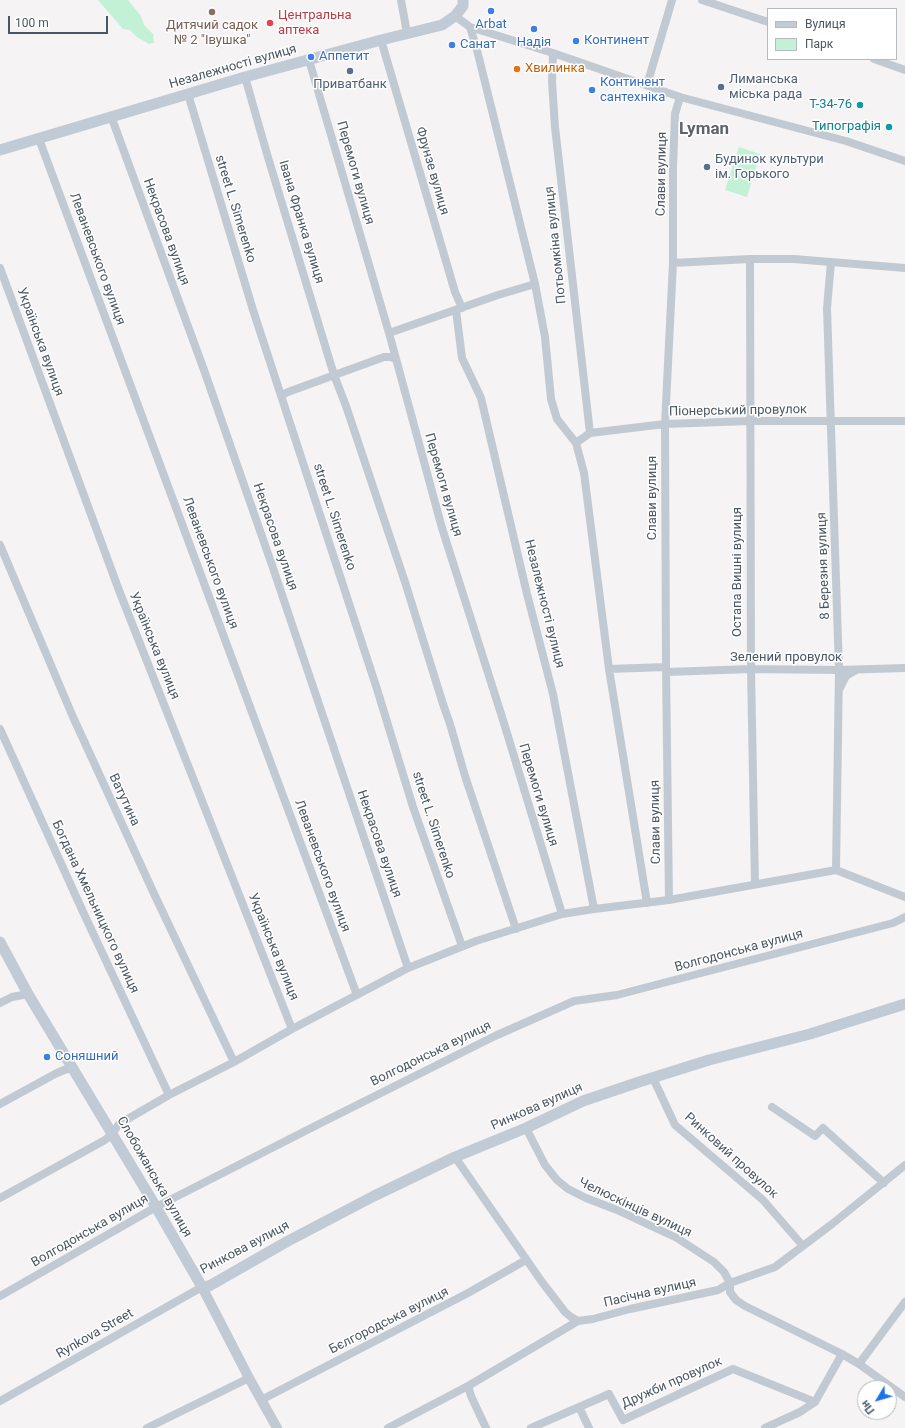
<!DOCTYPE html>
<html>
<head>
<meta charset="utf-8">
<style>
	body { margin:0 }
	#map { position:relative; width:905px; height:1428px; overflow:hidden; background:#f5f3f3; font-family:Roboto,sans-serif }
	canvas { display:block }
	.legend { position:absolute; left:767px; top:8px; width:130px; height:52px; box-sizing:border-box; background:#fff; border:1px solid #b7bbc0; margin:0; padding:5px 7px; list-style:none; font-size:12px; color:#4a5661 }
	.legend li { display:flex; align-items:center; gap:8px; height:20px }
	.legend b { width:20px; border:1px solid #b7bbc0 }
	.north { position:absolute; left:857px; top:1380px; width:40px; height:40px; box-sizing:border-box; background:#fff; border:1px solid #b7bbc0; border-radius:50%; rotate:232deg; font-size:11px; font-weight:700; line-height:16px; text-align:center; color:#4a5661 }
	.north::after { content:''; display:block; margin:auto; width:14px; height:18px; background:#1a73e8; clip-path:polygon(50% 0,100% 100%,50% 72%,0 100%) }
	.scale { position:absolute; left:8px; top:16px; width:100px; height:18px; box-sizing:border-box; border:2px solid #4a5661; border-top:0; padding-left:5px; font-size:12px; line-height:14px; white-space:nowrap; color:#4a5661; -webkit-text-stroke:3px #fff; paint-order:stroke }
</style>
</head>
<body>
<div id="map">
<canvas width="905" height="1428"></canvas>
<ul class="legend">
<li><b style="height:5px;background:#c1cbd6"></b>Вулиця</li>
<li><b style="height:11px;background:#c3f1d5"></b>Парк</li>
</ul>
<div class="north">Пн</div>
<div class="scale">100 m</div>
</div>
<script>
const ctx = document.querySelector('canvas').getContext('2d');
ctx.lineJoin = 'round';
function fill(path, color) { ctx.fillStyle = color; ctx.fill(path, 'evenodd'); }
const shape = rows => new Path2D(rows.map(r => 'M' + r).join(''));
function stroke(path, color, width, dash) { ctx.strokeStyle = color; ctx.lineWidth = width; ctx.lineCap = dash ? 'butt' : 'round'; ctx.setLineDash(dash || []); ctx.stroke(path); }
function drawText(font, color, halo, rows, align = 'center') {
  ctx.font = font + ' Roboto,sans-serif'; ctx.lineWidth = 3; ctx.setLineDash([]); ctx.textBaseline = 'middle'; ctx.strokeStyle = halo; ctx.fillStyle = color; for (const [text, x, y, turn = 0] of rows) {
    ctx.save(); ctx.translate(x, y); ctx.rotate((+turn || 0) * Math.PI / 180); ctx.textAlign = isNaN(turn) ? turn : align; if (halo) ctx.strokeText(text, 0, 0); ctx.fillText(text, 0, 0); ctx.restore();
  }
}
const green = shape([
	[98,0,128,0,141,16,144,25,153,34,154,43,149,44,137,37,130,30,123,29],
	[739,147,760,154,747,197,725,190]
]);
const minor = shape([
	[401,0,407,33],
	[702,0,768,22],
	[455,16,470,27,553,53,680,97,846,141,905,161],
	[470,27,477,50,535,284,545,337,551,399,557,419,576,443,584,473,609,669,647,903],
	[381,40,455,292,462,308],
	[553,53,552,82,555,127,590,433],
	[874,59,905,70],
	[309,60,389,333,442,528,503,720,562,914],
	[245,77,267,154,334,375,346,406,405,582,443,704,450,724,465,776,516,929],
	[647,85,672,0],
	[188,94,253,310,377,689,413,807,462,946],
	[111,116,204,370,273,568,408,968],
	[39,139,357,995],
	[750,259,751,669,755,884],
	[831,262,827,308,839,670,836,870],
	[673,263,750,259,794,259,905,268],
	[0,268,120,593,292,1029],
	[456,310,462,358,481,398,527,594,553,694,594,909],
	[389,333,498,295,535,284],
	[282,395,288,392,384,357,391,357,395,359],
	[576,443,590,433,665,424,750,421,905,421],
	[0,545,73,717,156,898,234,1062],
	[609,669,666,667],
	[667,672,751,669,839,670,905,668],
	[839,690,846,676,856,670],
	[0,729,84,914,169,1095],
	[669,900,666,667,665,424,673,263,673,167,675,114,680,97],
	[0,1003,12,997,28,994],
	[653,1078,675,1125,763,1200,803,1246],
	[0,1104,55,1074,64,1070,72,1068],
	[772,1107,815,1136,823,1128,884,1183],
	[526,1128,545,1165,557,1180,568,1189,586,1198,617,1210,677,1238,714,1262,724,1272,730,1283,730,1292,736,1300,745,1306,842,1354,859,1364,905,1397],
	[455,1157,542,1282,565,1312,571,1317,578,1321],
	[0,1198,105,1140,112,1134,119,1124,169,1095,234,1062,292,1029,408,968,476,941,562,914,594,909,669,900,836,870,905,897],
	[0,1296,156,1207,319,1124,495,1036,574,1001,617,995,893,923,905,917],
	[859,1364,905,1302],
	[468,1386,471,1396,486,1428],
	[261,1400,468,1293,526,1260],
	[0,1401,202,1287],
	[579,1407,589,1428],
	[147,1428,249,1378],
	[388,1428,468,1386,578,1321,593,1319,630,1309,718,1290,730,1283,775,1267,832,1224,905,1165],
	[531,1428,609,1394,623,1420,733,1369,815,1402],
	[765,1428,800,1412,815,1402,842,1354]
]);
const tertiary = shape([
	[202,1287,249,1378,277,1428]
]);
const secondary = shape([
	[0,150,245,77,381,40,442,25,455,16,463,6,463,0],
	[0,942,28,994,156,1207,202,1287,209,1286,218,1281,288,1241,374,1196,455,1157,526,1128,583,1101,639,1082,709,1060,810,1034,905,1004]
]);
const markers = [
	[491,11,4,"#3f7fe0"],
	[212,12,4,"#8d6e63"],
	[270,23,4,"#e0444e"],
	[534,29,4,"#3f7fe0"],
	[576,41,4,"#3f7fe0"],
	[452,45,4,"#3f7fe0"],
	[311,57,4,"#3f7fe0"],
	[517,69,4,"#e8710a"],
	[350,71,4,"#5c6f8a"],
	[721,87,4,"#5c6f8a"],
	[592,90,4,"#3f7fe0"],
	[860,105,4,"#0f9aa8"],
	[889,127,4,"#0f9aa8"],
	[707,167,4,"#5c6f8a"],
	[47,1057,4,"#3f7fe0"]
];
const healthNames = [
	["Центральна",278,16],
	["аптека",278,31]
];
const shopNames = [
	["Arbat",491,25,"center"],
	["Континент",584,41],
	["Надiя",534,43,"center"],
	["Санат",460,45],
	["Аппетит",319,57],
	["Континент",600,83],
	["сантехніка",600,98],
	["Соняшний",55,1057]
];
const educationNames = [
	["Дитячий садок",212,26],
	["№ 2 \"Івушка\"",212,41]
];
const streetNames = [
	["Незалежності вулиця",233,67,-16],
	["Фрунзе вулиця",432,171,74],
	["Перемоги вулиця",355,173,74],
	["Слави вулиця",662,174,-89],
	["street L. Simerenko",235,209,73],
	["Івана Франка вулиця",301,222,73],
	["Некрасова вулиця",166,232,70],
	["Потьомкіна вулиця",556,245,-96],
	["Леваневського вулиця",97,259,70],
	["Українська вулиця",40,342,70],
	["Піонерський провулок",738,411,-1],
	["Перемоги вулиця",443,485,74],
	["Слави вулиця",653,498,-90],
	["street L. Simerenko",334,517,72],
	["Некрасова вулиця",275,537,71],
	["Леваневського вулиця",210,563,70],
	["8 Березня вулиця",824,566,-92],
	["Остапа Вишні вулиця",738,572,-90],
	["Незалежності вулиця",544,604,76],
	["Українська вулиця",154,646,68],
	["Зелений провулок",786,658],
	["Перемоги вулиця",538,795,73],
	["Ватутина",124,800,65],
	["Слави вулиця",656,822,-91],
	["street L. Simerenko",433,825,72],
	["Некрасова вулиця",379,844,71],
	["Леваневського вулиця",322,866,70],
	["Богдана Хмельницкого вулиця",95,907,65],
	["Українська вулиця",273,947,68],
	["Волгодонська вулиця",739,951,-15],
	["Волгодонська вулиця",431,1054,-26],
	["Ринкова вулиця",537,1107,-24],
	["Ринковий провулок",731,1156,42],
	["Слобожанська вулиця",154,1177,60],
	["Челюскінців вулиця",635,1208,25],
	["Волгодонська вулиця",90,1231,-30],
	["Ринкова вулиця",245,1248,-28],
	["Пасічна вулиця",650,1293,-13],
	["Бєлгородська вулиця",389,1321,-27],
	["Rynkova Street",95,1334,-30],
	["Дружби провулок",672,1383,-24]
];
const foodNames = [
	["Хвилинка",525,69]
];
const serviceNames = [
	["Лиманська",729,80],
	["міська рада",729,95],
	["Приватбанк",350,85,"center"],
	["Будинок культури",715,160],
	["ім. Горького",715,175]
];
const cultureNames = [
	["Т-34-76",852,105],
	["Типографія",881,127]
];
const districtNames = [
	["Lyman",704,130]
];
fill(green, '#c3f1d5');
stroke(minor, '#c1cad2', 8);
stroke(tertiary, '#c1cad2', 10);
stroke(secondary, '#c1cbd6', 11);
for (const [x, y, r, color] of markers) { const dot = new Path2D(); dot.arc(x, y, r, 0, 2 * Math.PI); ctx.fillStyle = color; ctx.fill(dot); stroke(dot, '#fff', 1.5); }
drawText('13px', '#be3a42', '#fff', healthNames, 'left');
drawText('13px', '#366cbe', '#fff', shopNames, 'left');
drawText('13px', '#785e54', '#fff', educationNames);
drawText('13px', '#4a5661', '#fff', streetNames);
drawText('13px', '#c56008', '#fff', foodNames, 'left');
drawText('13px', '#4e5e75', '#fff', serviceNames, 'left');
drawText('13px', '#0d838f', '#fff', cultureNames, 'right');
drawText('bold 17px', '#5f6368', '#fff', districtNames);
</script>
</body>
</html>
